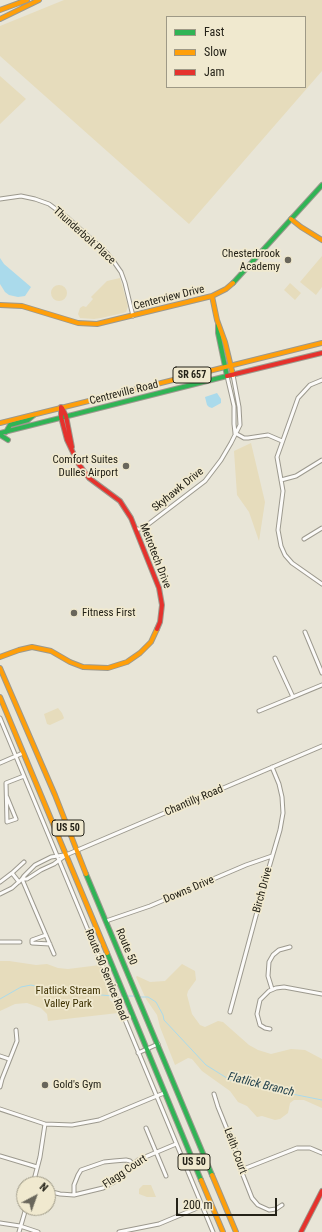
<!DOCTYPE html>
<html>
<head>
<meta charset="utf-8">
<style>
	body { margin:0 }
	#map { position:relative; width:322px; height:1232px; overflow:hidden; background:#e8e5d7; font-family:"Roboto Condensed",sans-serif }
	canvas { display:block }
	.legend { position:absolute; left:166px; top:16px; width:140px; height:72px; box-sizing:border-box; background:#f0e9cf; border:1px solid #9e9986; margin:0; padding:5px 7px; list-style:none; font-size:12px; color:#242218 }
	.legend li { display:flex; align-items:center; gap:8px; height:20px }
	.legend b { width:20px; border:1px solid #9e9986 }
	.north { position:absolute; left:16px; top:1176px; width:40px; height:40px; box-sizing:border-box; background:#f0e9cf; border:1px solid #9e9986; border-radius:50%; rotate:41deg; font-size:11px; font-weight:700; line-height:16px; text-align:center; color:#242218 }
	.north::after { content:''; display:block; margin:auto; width:14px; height:18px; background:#69665b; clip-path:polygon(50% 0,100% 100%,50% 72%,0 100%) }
	.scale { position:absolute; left:176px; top:1198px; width:101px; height:18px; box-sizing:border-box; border:2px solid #242218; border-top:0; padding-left:5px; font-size:12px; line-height:14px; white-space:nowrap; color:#242218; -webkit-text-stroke:3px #f0e9cf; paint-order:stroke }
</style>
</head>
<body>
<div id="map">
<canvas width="322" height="1232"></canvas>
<ul class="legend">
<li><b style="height:5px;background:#30b455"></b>Fast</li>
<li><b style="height:5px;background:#ff9f0a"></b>Slow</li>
<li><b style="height:5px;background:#e5322d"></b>Jam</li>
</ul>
<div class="north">N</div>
<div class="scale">200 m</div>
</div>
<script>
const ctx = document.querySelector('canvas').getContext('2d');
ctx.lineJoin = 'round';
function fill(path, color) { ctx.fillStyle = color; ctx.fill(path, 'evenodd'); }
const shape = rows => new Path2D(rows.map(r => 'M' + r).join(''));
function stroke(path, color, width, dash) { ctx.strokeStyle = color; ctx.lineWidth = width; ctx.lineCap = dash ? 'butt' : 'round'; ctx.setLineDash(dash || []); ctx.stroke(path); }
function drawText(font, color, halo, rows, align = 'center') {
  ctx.font = font + ' "Roboto Condensed",sans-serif'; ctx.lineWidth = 3.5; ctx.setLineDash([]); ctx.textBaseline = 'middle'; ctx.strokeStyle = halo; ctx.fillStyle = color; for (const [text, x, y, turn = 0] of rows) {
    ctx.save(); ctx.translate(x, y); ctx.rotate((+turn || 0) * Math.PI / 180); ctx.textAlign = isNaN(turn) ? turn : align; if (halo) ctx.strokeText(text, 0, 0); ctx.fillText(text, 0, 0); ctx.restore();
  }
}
const green = shape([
	[64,0,322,0,322,71,189,224,0,56,0,26],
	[167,17,305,17,305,87,167,87],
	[0,76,26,99,0,124],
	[322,256,322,287,316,295,300,282],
	[120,278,128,306,126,312,123,313,101,318,94,319,80,318,78,314,80,308,83,306,86,307,93,299,91,297,107,281],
	[290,283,301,293,295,300,284,290],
	'51 293a8 8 0 1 1 16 0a8 8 0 1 1-16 0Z',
	[251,443,265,502,259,541,249,512,237,495,234,451],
	[58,708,62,713,64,718,63,719,50,725,47,724,44,714],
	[0,961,9,961,36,965,47,964,58,968,68,969,100,965,110,1000,115,1005,118,1013,48,1021,47,1014,41,1008,27,1003,15,1004,0,1011],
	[182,964,195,971,196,980,188,991,187,995,192,1014,200,1025,205,1027,218,1021,223,1022,249,1045,258,1050,271,1054,291,1049,305,1050,322,1059,322,1108,304,1100,294,1100,290,1103,288,1113,280,1119,275,1120,262,1116,257,1117,247,1106,238,1102,230,1091,202,1071,192,1059,188,1058,175,1065,160,1027,157,1015,146,999,136,977,137,976,150,982,165,981],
	[143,1185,151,1185,156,1197,147,1197,139,1194,139,1189]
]);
const water = shape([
	[0,258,4,264,31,287,25,296,18,297,9,295,5,292,0,284],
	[217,393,221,399,221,403,212,408,209,407,207,405,205,397]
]);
const stream = shape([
	[128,996,135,996],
	[140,997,148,997,156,1002,163,1015,164,1020,206,1065,230,1080,277,1091,322,1100],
	[0,999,21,987,31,985,53,991,113,996]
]);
const street = shape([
	[0,199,21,196,35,199,49,204,68,218,107,253,114,262,121,272,125,283,133,316],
	[227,376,234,406,234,424,235,433],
	[322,380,310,385,298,398,277,457,283,491,278,530,281,546,285,555,292,563,322,584],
	[235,433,244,438,248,438,268,435,282,441],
	[281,480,296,476,322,460],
	[136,529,142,529,205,481,221,460,231,443,240,425,239,407,233,375],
	[304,539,322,528],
	[305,632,322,673],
	[275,658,293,697],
	[259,711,322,685],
	[0,718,213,1232],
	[0,763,23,753],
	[7,797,16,819,7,822,6,783,24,776],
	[12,873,19,882],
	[0,882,12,873,24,862],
	[0,894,12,888,22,879,24,876,35,865,51,857,64,855],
	[106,921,150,906,246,865,272,856],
	[46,935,32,940,32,943,50,944],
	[0,942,20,942],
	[54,954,22,879,27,879,41,870,54,864,66,855,322,746],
	[272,989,268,976,269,962,273,955,279,950,290,947],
	[230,1012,268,871,280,830,283,813,282,797,279,784,272,767],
	[270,1029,265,1028,260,1025,257,1014,260,1000,269,991,276,988,284,987,322,994],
	[138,1053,158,1044],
	[0,1056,9,1059],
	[0,1087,2,1079,17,1041,16,1030],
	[214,1094,218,1107,237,1154,241,1170,252,1198,258,1205,269,1210,276,1209,282,1205],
	[0,1109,45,1124,72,1125,99,1120,164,1093],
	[146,1128,166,1176],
	[0,1156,37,1167],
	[241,1170,297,1148,310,1148,322,1153],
	[33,1184,40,1157,45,1124],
	[48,1191,60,1194,74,1195,103,1188,114,1182,138,1160,176,1144],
	[74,1195,74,1185,78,1175,81,1170,104,1162,114,1161,126,1160,130,1161,133,1164],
	[0,1223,20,1226,38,1232],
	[19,1232,26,1208],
	[119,1232,159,1224,202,1206]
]);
const fast = shape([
	[233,283,322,185],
	[218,325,218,333,227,376],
	[6,432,10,425,28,420,34,415],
	[0,433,227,376],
	[0,435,8,440],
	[86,874,212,1175],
	[107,953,201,1180]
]);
const slow = shape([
	[0,10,27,0],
	[0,19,39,0],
	[291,219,301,227,322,240],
	[212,296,217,320,225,342,233,375],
	[0,305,22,306,78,323,97,324,212,296,226,289,233,283],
	[0,423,322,343],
	[0,657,19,650,32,647,51,651,70,662,83,667,108,668,127,662,140,653,151,642,157,629],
	[0,668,55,795,86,874],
	[0,697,107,953],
	[212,1175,236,1232],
	[201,1180,223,1232]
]);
const jam = shape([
	[227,376,322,353],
	[61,407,61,417,67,440,78,463,89,478,120,501,131,518,159,588,162,605,160,622,157,629],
	[62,408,66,416,72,447],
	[301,1232,322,1191]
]);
const markers = [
	[288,260,4,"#69665b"],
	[126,466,4,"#69665b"],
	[74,613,4,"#69665b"],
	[45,1085,4,"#69665b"]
];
const shields = [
	[192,375,38],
	[68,828,32],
	[194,1162,32]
];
const shieldNames = [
	["SR 657",192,375],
	["US 50",68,828],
	["US 50",194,1162]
];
const streetNames = [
	["Thunderbolt Place",84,236,42],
	["Centerview Drive",169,298,-14],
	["Centreville Road",124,393,-14],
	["Skyhawk Drive",178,490,-39],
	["Metrotech Drive",155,556,69],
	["Chantilly Road",194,801,-23],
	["Downs Drive",189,890,-23],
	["Birch Drive",263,890,-75],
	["Route 50",126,947,67],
	["Route 50 Service Road",106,975,68],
	["Leith Court",235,1151,70],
	["Flagg Court",125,1172,-34]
];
const poiNames = [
	["Chesterbrook",280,254],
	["Academy",280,267],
	["Comfort Suites",118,460],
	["Dulles Airport",118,473],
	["Fitness First",82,613,"left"],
	["Gold's Gym",53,1085,"left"]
];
const parkNames = [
	["Flatlick Stream",68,991],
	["Valley Park",68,1004]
];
const waterNames = [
	["Flatlick Branch",261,1085,14]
];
fill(green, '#e6dcbc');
fill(water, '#aadaeb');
stroke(stream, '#aadaeb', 1);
stroke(street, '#9c998e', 5);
stroke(fast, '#9c998e', 6);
stroke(slow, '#9c998e', 6);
stroke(jam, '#9c998e', 6);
stroke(street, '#fcfbf9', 3);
stroke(fast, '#30b455', 4);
stroke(slow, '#ff9f0a', 4);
stroke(jam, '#e5322d', 4);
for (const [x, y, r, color] of markers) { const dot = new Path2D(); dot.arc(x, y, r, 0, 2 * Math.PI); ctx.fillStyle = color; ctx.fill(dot); stroke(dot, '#f0e9cf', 1.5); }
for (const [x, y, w] of shields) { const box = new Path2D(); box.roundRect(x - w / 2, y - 8, w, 16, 3); ctx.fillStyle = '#f0e9cf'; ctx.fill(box); stroke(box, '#242218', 1); }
drawText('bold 10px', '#242218', null, shieldNames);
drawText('11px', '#242218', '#f0e9cf', streetNames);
drawText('11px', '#242218', '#f0e9cf', poiNames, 'right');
drawText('11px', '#3e3100', '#f0e9cf', parkNames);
drawText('italic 12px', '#1b3c49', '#f0e9cf', waterNames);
</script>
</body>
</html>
